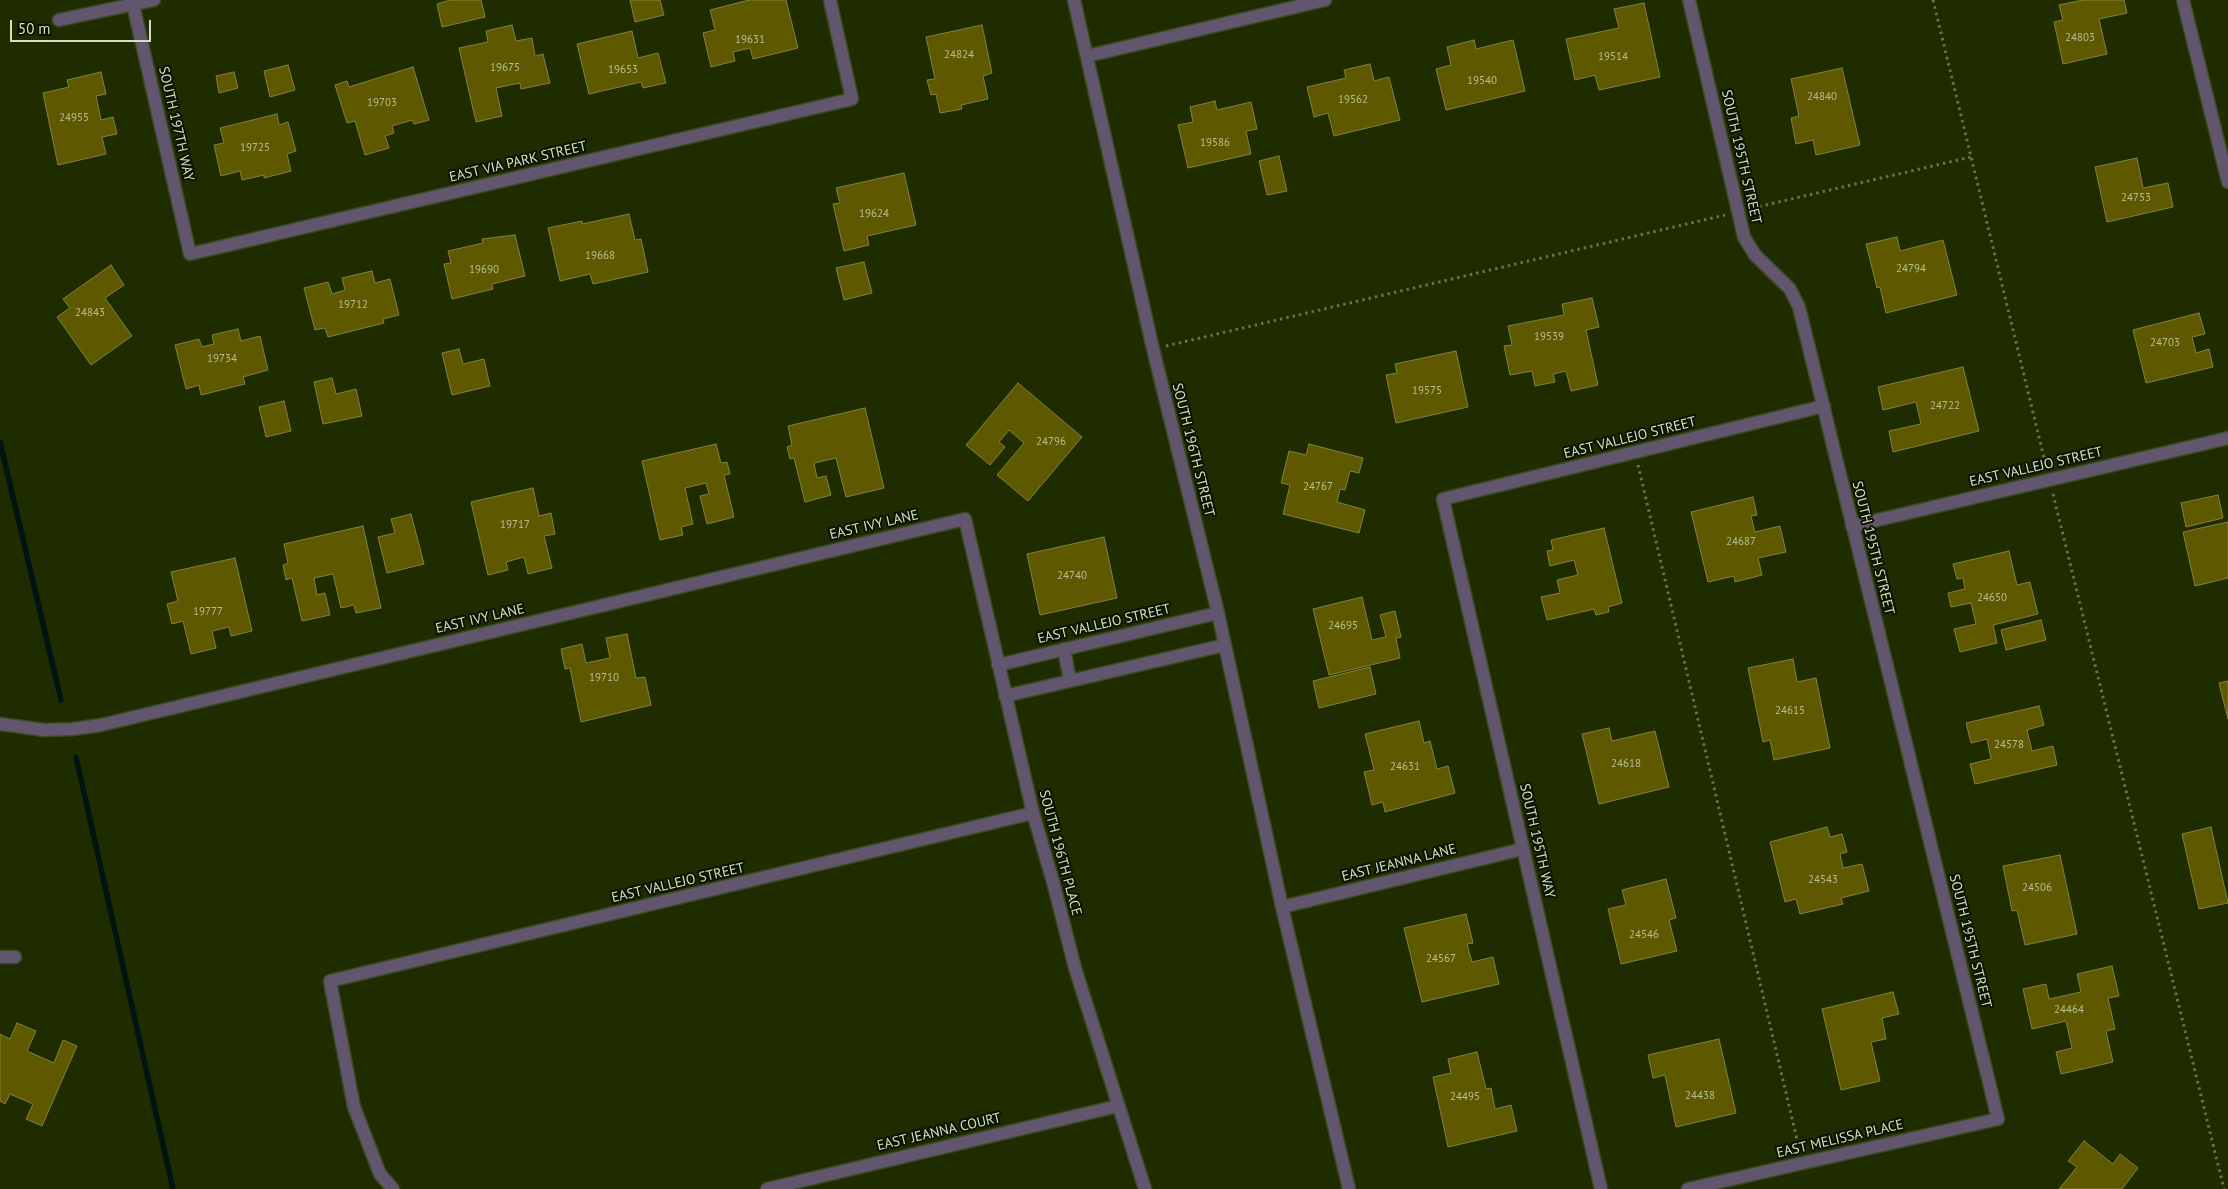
<!DOCTYPE html>
<html>
<head>
<meta charset="utf-8">
<style>
	body { margin:0 }
	#map { position:relative; width:2228px; height:1189px; overflow:hidden; background:#1e2c00; font-family:"PT Sans",sans-serif }
	canvas { display:block }
	.scale { position:absolute; left:10px; top:20px; width:141px; height:22px; box-sizing:border-box; border:2px solid #d3e0c0; border-top:0; padding-left:6px; font-size:15px; line-height:18px; white-space:nowrap; color:#d3e0c0; -webkit-text-stroke:4px #0b1200; paint-order:stroke }
</style>
</head>
<body>
<div id="map">
<canvas width="2228" height="1189"></canvas>
<div class="scale">50 m</div>
</div>
<script>
const ctx = document.querySelector('canvas').getContext('2d');
ctx.lineJoin = 'round';
const shape = rows => new Path2D(rows.map(r => 'M' + r).join(''));
function stroke(path, color, width, dash) { ctx.strokeStyle = color; ctx.lineWidth = width; ctx.lineCap = dash ? 'butt' : 'round'; ctx.setLineDash(dash || []); ctx.stroke(path); }
function fill(path, color) { ctx.fillStyle = color; ctx.fill(path, 'evenodd'); }
function drawText(font, color, halo, rows, align = 'center') {
  ctx.font = font + ' "PT Sans",sans-serif'; ctx.lineWidth = 4; ctx.setLineDash([]); ctx.textBaseline = 'middle'; ctx.strokeStyle = halo; ctx.fillStyle = color; for (const [text, x, y, turn = 0] of rows) {
    ctx.save(); ctx.translate(x, y); ctx.rotate((+turn || 0) * Math.PI / 180); ctx.textAlign = isNaN(turn) ? turn : align; if (halo) ctx.strokeText(text, 0, 0); ctx.fillText(text, 0, 0); ctx.restore();
  }
}
const stream = shape([
	[0,442,61,700],
	[76,757,173,1189]
]);
const building = shape([
	[450,0,481,0,485,17,442,27,437,4,450,0],
	[630,0,660,0,664,15,635,22,630,0],
	[749,0,786,0,798,48,753,59,750,48,733,52,735,61,711,67,703,33,715,30,710,10,749,0],
	[2083,0,2124,0,2127,13,2099,19,2107,54,2063,64,2054,22,2063,20,2059,5,2083,0],
	[1644,3,1660,77,1599,90,1595,75,1575,80,1566,39,1619,28,1614,9,1644,3],
	[512,25,516,41,532,38,535,56,543,54,550,83,521,89,520,83,496,88,502,116,476,122,459,48,488,42,486,31,512,25],
	[982,25,992,73,983,76,988,99,961,105,962,109,940,113,936,94,931,95,927,80,935,79,926,37,982,25],
	[632,31,638,58,658,53,666,83,643,88,641,82,589,94,577,44,632,31],
	[1474,40,1476,49,1513,40,1525,91,1446,110,1436,69,1451,65,1447,47,1474,40],
	[1370,64,1374,81,1389,77,1400,120,1334,136,1328,113,1314,117,1307,87,1346,78,1344,70,1370,64],
	[288,65,295,90,270,97,264,71,288,65],
	[413,67,429,120,414,124,412,120,392,126,394,133,385,136,389,148,365,155,355,121,347,123,335,85,347,81,349,87,413,67],
	[1842,68,1860,145,1816,155,1813,140,1796,144,1791,118,1799,116,1791,79,1842,68],
	[101,72,106,94,96,96,101,120,113,117,117,134,102,137,106,154,58,165,43,93,69,87,67,80,101,72],
	[234,72,238,88,219,93,216,76,234,72],
	[1215,101,1217,110,1251,102,1257,129,1246,131,1251,154,1188,168,1178,125,1193,122,1190,107,1215,101],
	[277,114,279,125,288,122,296,151,287,154,291,171,264,178,264,175,242,180,240,171,221,176,214,145,224,143,220,128,277,114],
	[1279,156,1287,191,1267,195,1259,161,1279,156],
	[2137,158,2143,188,2168,183,2173,207,2107,222,2095,167,2137,158],
	[904,173,916,225,867,236,869,245,844,251,833,204,840,203,836,188,904,173],
	[629,214,635,240,641,239,648,272,593,284,590,274,560,281,548,228,582,221,582,224,629,214],
	[515,235,525,276,492,284,493,289,452,299,444,264,451,263,448,251,483,243,482,239,515,235],
	[1897,237,1900,251,1943,240,1957,295,1886,313,1880,287,1877,288,1866,244,1897,237],
	[864,262,872,293,844,300,836,268,864,262],
	[111,265,124,285,105,298,132,336,91,365,57,317,70,308,63,299,111,265],
	[372,271,375,283,390,279,399,315,383,319,384,323,328,337,325,328,315,330,304,288,328,282,332,294,345,290,342,278,372,271],
	[1592,298,1599,327,1586,330,1598,385,1571,391,1566,371,1553,374,1555,382,1535,386,1532,371,1510,375,1504,346,1512,345,1508,326,1564,315,1562,304,1592,298],
	[2199,313,2205,334,2192,337,2196,353,2209,349,2213,367,2146,383,2133,330,2199,313],
	[238,329,241,341,260,336,268,370,243,377,245,384,201,395,199,385,186,389,175,345,199,339,202,347,214,344,212,335,238,329],
	[459,349,463,364,484,359,490,386,452,395,442,353,459,349],
	[1456,351,1468,407,1396,423,1386,375,1397,373,1395,364,1456,351],
	[1963,367,1979,431,1893,452,1889,431,1921,424,1916,402,1883,410,1878,387,1963,367],
	[332,378,336,394,356,389,362,416,323,424,314,382,332,378],
	[1018,383,1082,437,1028,501,997,475,1024,443,1009,430,999,442,1005,447,990,465,966,445,1018,383],
	[284,401,291,431,266,437,259,407,284,401],
	[865,408,884,488,846,497,836,458,814,463,817,478,826,476,831,495,805,502,794,458,790,459,787,447,792,445,788,426,865,408],
	[716,444,721,463,727,462,730,474,724,475,734,517,707,524,700,496,709,494,706,483,685,488,693,524,681,527,683,535,660,540,642,461,716,444],
	[1309,444,1363,458,1359,473,1350,471,1345,490,1340,489,1337,502,1365,510,1359,533,1283,514,1290,485,1281,483,1289,451,1306,455,1309,444],
	[533,488,539,516,551,513,555,534,544,536,552,568,528,574,524,557,506,562,508,570,488,575,471,502,533,488],
	[2218,495,2223,518,2186,527,2181,503,2218,495],
	[1753,497,1757,515,1751,516,1755,532,1780,526,1786,552,1758,558,1762,575,1735,582,1734,576,1708,582,1691,512,1753,497],
	[411,514,424,564,387,573,378,537,395,533,391,519,411,514],
	[2228,522,2228,578,2195,586,2183,532,2228,522],
	[363,526,381,608,356,613,354,605,341,608,333,574,314,578,317,595,325,593,330,615,302,621,292,578,286,580,283,565,288,563,284,544,363,526],
	[1604,528,1622,603,1608,607,1609,612,1596,615,1594,609,1547,620,1541,597,1560,593,1557,580,1578,575,1574,560,1550,566,1547,551,1553,550,1551,540,1604,528],
	[1104,537,1117,598,1040,615,1027,554,1104,537],
	[2009,551,2017,585,2030,582,2038,614,1993,625,1997,643,1960,652,1954,629,1976,624,1971,603,1951,607,1948,593,1965,589,1963,578,1957,579,1953,564,2009,551],
	[235,558,252,631,231,636,229,627,212,631,216,648,191,654,183,621,172,624,167,604,178,601,171,572,235,558],
	[1362,597,1372,640,1386,637,1380,615,1395,611,1401,637,1396,638,1400,658,1329,675,1313,609,1362,597],
	[2041,620,2046,640,2006,650,2001,630,2041,620],
	[627,634,636,678,645,677,651,705,581,722,570,668,565,669,561,649,582,644,586,663,610,658,606,638,627,634],
	[1793,659,1797,682,1816,678,1830,748,1774,760,1770,740,1763,742,1748,668,1793,659],
	[1370,667,1376,694,1319,708,1313,681,1370,667],
	[2228,681,2228,719,2219,683,2228,681],
	[2039,706,2044,725,2027,730,2032,751,2053,746,2057,765,1975,784,1970,764,1991,759,1987,739,1971,743,1966,723,2039,706],
	[1419,721,1424,743,1430,741,1437,769,1448,766,1455,793,1385,812,1383,802,1372,805,1364,772,1374,770,1365,734,1419,721],
	[1609,728,1612,741,1655,731,1669,787,1599,804,1582,734,1609,728],
	[1827,827,1830,837,1842,834,1847,852,1840,854,1843,868,1862,864,1869,891,1841,898,1843,904,1800,914,1796,899,1785,902,1770,842,1827,827],
	[2211,827,2228,903,2199,909,2182,834,2211,827],
	[2060,855,2077,934,2025,945,2017,910,2012,911,2003,866,2060,855],
	[1666,879,1676,918,1669,920,1677,951,1621,964,1608,909,1626,905,1622,890,1666,879],
	[1466,914,1473,943,1467,944,1472,962,1493,957,1499,984,1422,1002,1404,928,1466,914],
	[2112,966,2119,996,2108,998,2115,1029,2106,1031,2113,1062,2061,1074,2056,1052,2072,1048,2066,1021,2032,1029,2023,989,2046,984,2049,999,2081,992,2077,974,2112,966],
	[1893,992,1899,1014,1882,1018,1886,1039,1871,1042,1880,1081,1841,1090,1822,1009,1893,992],
	[17,1023,36,1031,27,1051,54,1063,63,1040,77,1046,42,1126,26,1119,33,1104,10,1094,5,1104,0,1101,0,1034,10,1039,17,1023],
	[1719,1039,1736,1113,1676,1127,1665,1075,1653,1078,1648,1055,1719,1039],
	[1477,1052,1486,1089,1491,1088,1495,1109,1511,1105,1517,1131,1448,1147,1433,1077,1451,1073,1448,1059,1477,1052],
	[2084,1141,2113,1164,2120,1154,2138,1168,2122,1189,2059,1189,2077,1167,2068,1161,2084,1141]
]);
const path = shape([
	[1933,0,2046,466],
	[1753,208,1971,157],
	[1166,346,1725,215],
	[1638,465,1799,1148],
	[2053,494,2224,1189]
]);
const minor = shape([
	[132,0,190,254,852,99,830,0],
	[1074,0,1153,349,1218,613,1282,907,1349,1189],
	[2183,0,2228,182],
	[59,20,154,0],
	[1087,56,1325,0],
	[1852,526,2228,438],
	[1064,649,1070,681],
	[998,665,1218,613],
	[1005,696,1225,645],
	[0,724,44,730,73,729,101,725,965,519,1033,813,1053,882,1075,968,1145,1189],
	[1282,907,1523,849],
	[0,957,15,957],
	[393,1189,380,1174,354,1107,330,981,1033,813],
	[767,1189,1118,1106],
	[1601,1189,1443,499,1824,406],
	[1688,1189,1998,1119,1799,307,1790,289,1755,255,1744,237,1689,0]
]);
const numberNames = [
	["24803",2080,38],
	["19631",750,40],
	["24824",959,55],
	["19514",1613,57],
	["19675",505,68],
	["19653",623,70],
	["19540",1482,81],
	["24840",1822,97],
	["19562",1353,100],
	["19703",382,103],
	["24955",74,118],
	["19586",1215,143],
	["19725",255,148],
	["24753",2136,198],
	["19624",874,214],
	["19668",600,256],
	["24794",1911,269],
	["19690",484,270],
	["19712",353,305],
	["24843",90,313],
	["19539",1549,337],
	["24703",2165,343],
	["19734",222,359],
	["19575",1427,391],
	["24722",1945,406],
	["24796",1051,442],
	["24767",1318,487],
	["19717",515,525],
	["24687",1741,542],
	["24740",1072,576],
	["24650",1992,598],
	["19777",208,612],
	["24695",1343,626],
	["19710",604,678],
	["24615",1790,711],
	["24578",2009,745],
	["24618",1626,764],
	["24631",1405,767],
	["24543",1823,880],
	["24506",2037,888],
	["24546",1644,935],
	["24567",1441,959],
	["24464",2069,1010],
	["24438",1700,1096],
	["24495",1465,1097]
];
const streetNames = [
	["SOUTH 197TH WAY",176,124,77],
	["SOUTH 195TH STREET",1741,157,77],
	["EAST VIA PARK STREET",518,162,-13],
	["EAST VALLEJO STREET",1630,438,-14],
	["SOUTH 196TH STREET",1193,450,76],
	["EAST VALLEJO STREET",2036,467,-13],
	["EAST IVY LANE",874,525,-13],
	["SOUTH 195TH STREET",1873,548,76],
	["EAST IVY LANE",480,619,-13],
	["EAST VALLEJO STREET",1104,624,-13],
	["SOUTH 195TH WAY",1537,841,77],
	["SOUTH 196TH PLACE",1060,853,75],
	["EAST JEANNA LANE",1399,863,-14],
	["EAST VALLEJO STREET",678,883,-13],
	["SOUTH 195TH STREET",1970,941,76],
	["EAST JEANNA COURT",939,1132,-13],
	["EAST MELISSA PLACE",1840,1139,-13]
];
stroke(stream, '#001412', 5.5);
fill(building, '#5e5900');
stroke(building, '#85813d', 1);
stroke(minor, '#3b491f', 15);
stroke(path, '#66734c', 3, [2.5, 4]);
stroke(minor, '#61566e', 12);
drawText('11px', '#b6be90', null, numberNames);
drawText('14px', '#d3e0c0', '#0b1200', streetNames);
</script>
</body>
</html>
